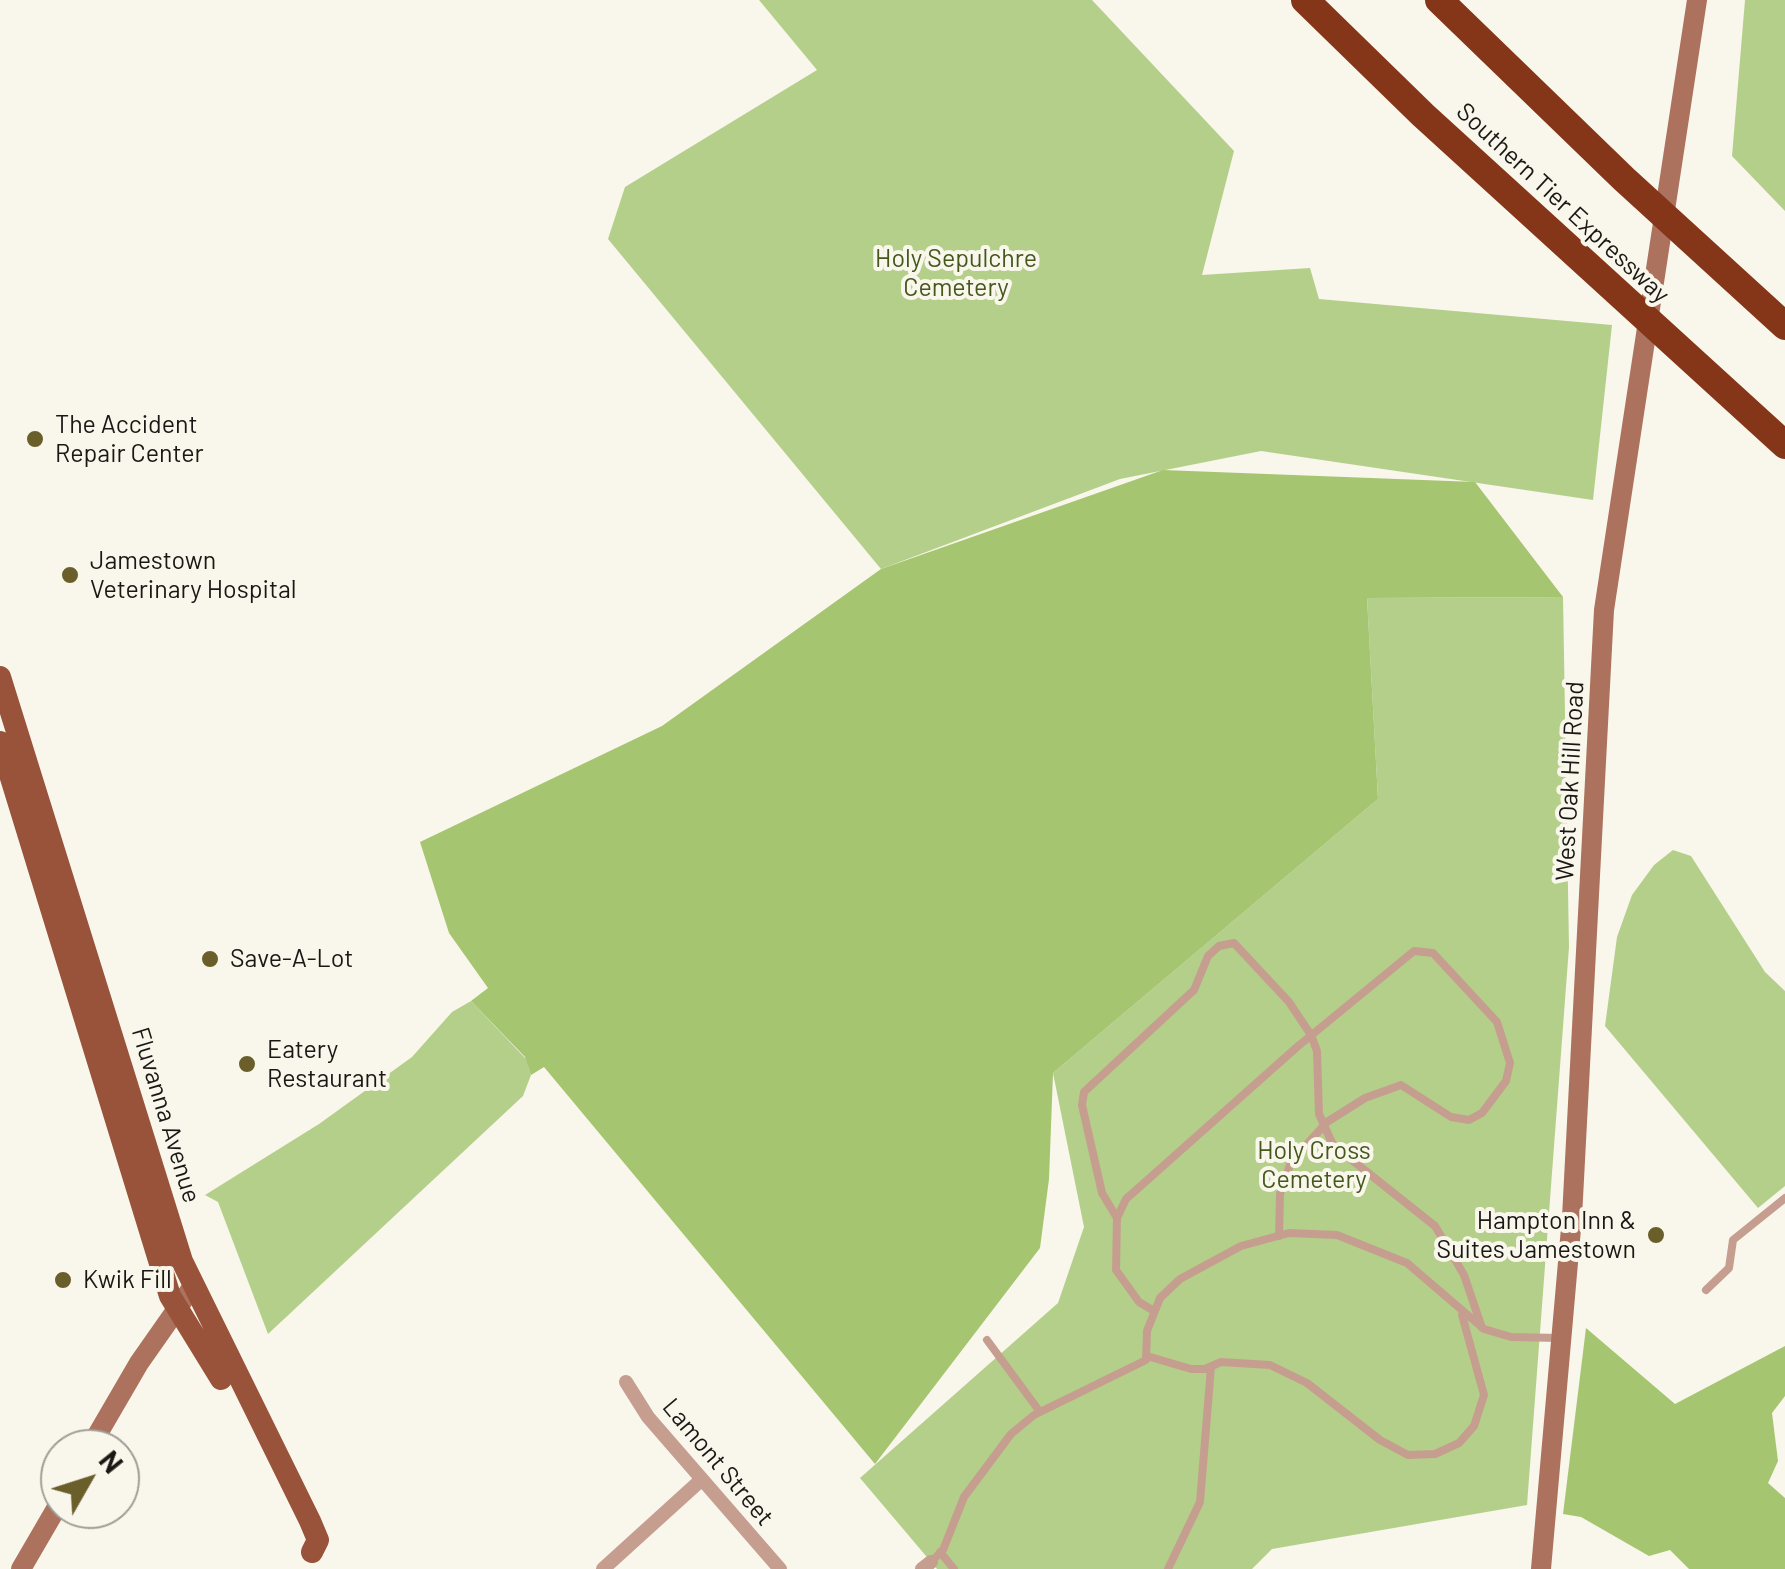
<!DOCTYPE html>
<html>
<head>
<meta charset="utf-8">
<style>
	body { margin:0 }
	#map { position:relative; width:1785px; height:1569px; overflow:hidden; background:#f9f6ec; font-family:Barlow,sans-serif }
	canvas { display:block }
	.north { position:absolute; left:40px; top:1429px; width:100px; height:100px; box-sizing:border-box; background:#f9f6ec; border:2px solid #9f9d96; border-radius:50%; rotate:51deg; font-size:28px; font-weight:700; line-height:40px; text-align:center; color:#191815 }
	.north::after { content:''; display:block; margin:auto; width:35px; height:45px; background:#6a5e2b; clip-path:polygon(50% 0,100% 100%,50% 72%,0 100%) }
</style>
</head>
<body>
<div id="map">
<canvas width="1785" height="1569"></canvas>
<div class="north">N</div>
</div>
<script>
const ctx = document.querySelector('canvas').getContext('2d');
ctx.lineJoin = 'round';
function fill(path, color) { ctx.fillStyle = color; ctx.fill(path, 'evenodd'); }
const shape = rows => new Path2D(rows.map(r => 'M' + r).join(''));
function stroke(path, color, width, dash) { ctx.strokeStyle = color; ctx.lineWidth = width; ctx.lineCap = dash ? 'butt' : 'round'; ctx.setLineDash(dash || []); ctx.stroke(path); }
function drawText(font, color, halo, rows, align = 'center') {
  ctx.font = font + ' Barlow,sans-serif'; ctx.lineWidth = 8; ctx.setLineDash([]); ctx.textBaseline = 'middle'; ctx.strokeStyle = halo; ctx.fillStyle = color; for (const [text, x, y, turn = 0] of rows) {
    ctx.save(); ctx.translate(x, y); ctx.rotate((+turn || 0) * Math.PI / 180); ctx.textAlign = isNaN(turn) ? turn : align; if (halo) ctx.strokeText(text, 0, 0); ctx.fillText(text, 0, 0); ctx.restore();
  }
}
const green = shape([
	[759,0,1092,0,1234,151,1202,275,1310,268,1319,299,1612,325,1593,500,1261,451,1120,479,881,569,608,239,625,187,817,70],
	[1745,0,1785,0,1785,211,1732,156],
	[1563,597,1569,947,1527,1505,1272,1549,1252,1569,937,1569,860,1478,1058,1303,1084,1227,1053,1073,1378,799,1367,598],
	[1673,850,1691,856,1765,972,1785,991,1785,1186,1758,1208,1605,1026,1617,937,1632,895,1654,865],
	[471,1001,526,1059,531,1075,523,1096,268,1334,218,1202,205,1195,319,1124,412,1057,452,1012]
]);
const forest = shape([
	[1163,470,1475,482,1563,597,1367,598,1378,799,1053,1073,1049,1179,1040,1248,875,1464,544,1067,531,1075,525,1057,471,1001,488,988,449,933,420,842,662,726,881,569],
	[1586,1328,1675,1404,1785,1346,1785,1396,1772,1413,1778,1461,1768,1483,1785,1498,1785,1569,1689,1569,1670,1550,1649,1556,1581,1517,1563,1514]
]);
const service = shape([
	[1117,1218,1102,1193,1082,1105,1084,1092,1194,990,1208,956,1219,946,1234,943,1289,1002,1311,1035,1317,1051,1319,1114,1333,1145,1435,1226,1464,1275,1482,1328],
	[1706,1290,1729,1268,1733,1240,1785,1198],
	[1154,1311,1139,1302,1116,1270,1117,1218,1126,1199,1297,1047,1414,951,1433,953,1497,1022,1510,1063,1506,1081,1482,1113,1469,1120,1451,1117,1401,1085,1365,1098,1327,1122,1291,1162,1280,1194,1279,1236],
	[987,1340,1040,1412],
	[1147,1356,1191,1369,1205,1369,1221,1362,1270,1365,1307,1383,1380,1440,1408,1455,1435,1454,1459,1443,1474,1426,1484,1395,1462,1315],
	[940,1552,954,1569],
	[931,1562,943,1550,964,1497,1011,1434,1034,1415,1146,1360,1147,1331,1160,1298,1180,1279,1241,1246,1289,1233,1337,1235,1407,1263,1484,1329,1511,1337,1559,1338],
	[1168,1569,1200,1502,1211,1367]
]);
const minor = shape([
	[626,1382,648,1417,780,1569],
	[603,1569,701,1480],
	[922,1569,931,1562]
]);
const secondary = shape([
	[89,1449,139,1363,193,1286],
	[21,1569,60,1502],
	[1541,1569,1572,1217,1604,610,1697,0]
]);
const primary = shape([
	[0,677,182,1261,310,1521,318,1540,312,1552],
	[0,742,170,1296,221,1379]
]);
const motorway = shape([
	[1305,0,1423,115,1785,445],
	[1439,0,1624,179,1785,326]
]);
const markers = [
	[35,439,10,"#6a5e2b"],
	[70,575,10,"#6a5e2b"],
	[210,959,10,"#6a5e2b"],
	[247,1064,10,"#6a5e2b"],
	[1656,1235,10,"#6a5e2b"],
	[63,1280,10,"#6a5e2b"]
];
const streetNames = [
	["Southern Tier Expressway",1563,203,43],
	["West Oak Hill Road",1570,781,-87],
	["Fluvanna Avenue",166,1115,73],
	["Lamont Street",718,1462,50]
];
const parkNames = [
	["Holy Sepulchre",956,259],
	["Cemetery",956,288],
	["Holy Cross",1314,1151],
	["Cemetery",1314,1180]
];
const poiNames = [
	["The Accident",55,425],
	["Repair Center",55,454],
	["Jamestown",90,561],
	["Veterinary Hospital",90,590],
	["Save-A-Lot",230,959],
	["Eatery",267,1050],
	["Restaurant",267,1079],
	["Hampton Inn &",1636,1221,"right"],
	["Suites Jamestown",1636,1250,"right"],
	["Kwik Fill",83,1280]
];
fill(green, '#b4cf8a');
fill(forest, '#a5c570');
stroke(service, '#c69e90', 8);
stroke(minor, '#c69e90', 14);
stroke(secondary, '#ac725e', 20);
stroke(primary, '#98533a', 22);
stroke(motorway, '#853618', 28);
for (const [x, y, r, color] of markers) { const dot = new Path2D(); dot.arc(x, y, r, 0, 2 * Math.PI); ctx.fillStyle = color; ctx.fill(dot); stroke(dot, '#f9f6ec', 4); }
drawText('25px', '#191815', '#f9f6ec', streetNames);
drawText('25px', '#44581c', '#f9f6ec', parkNames);
drawText('25px', '#191815', '#f9f6ec', poiNames, 'left');
</script>
</body>
</html>
